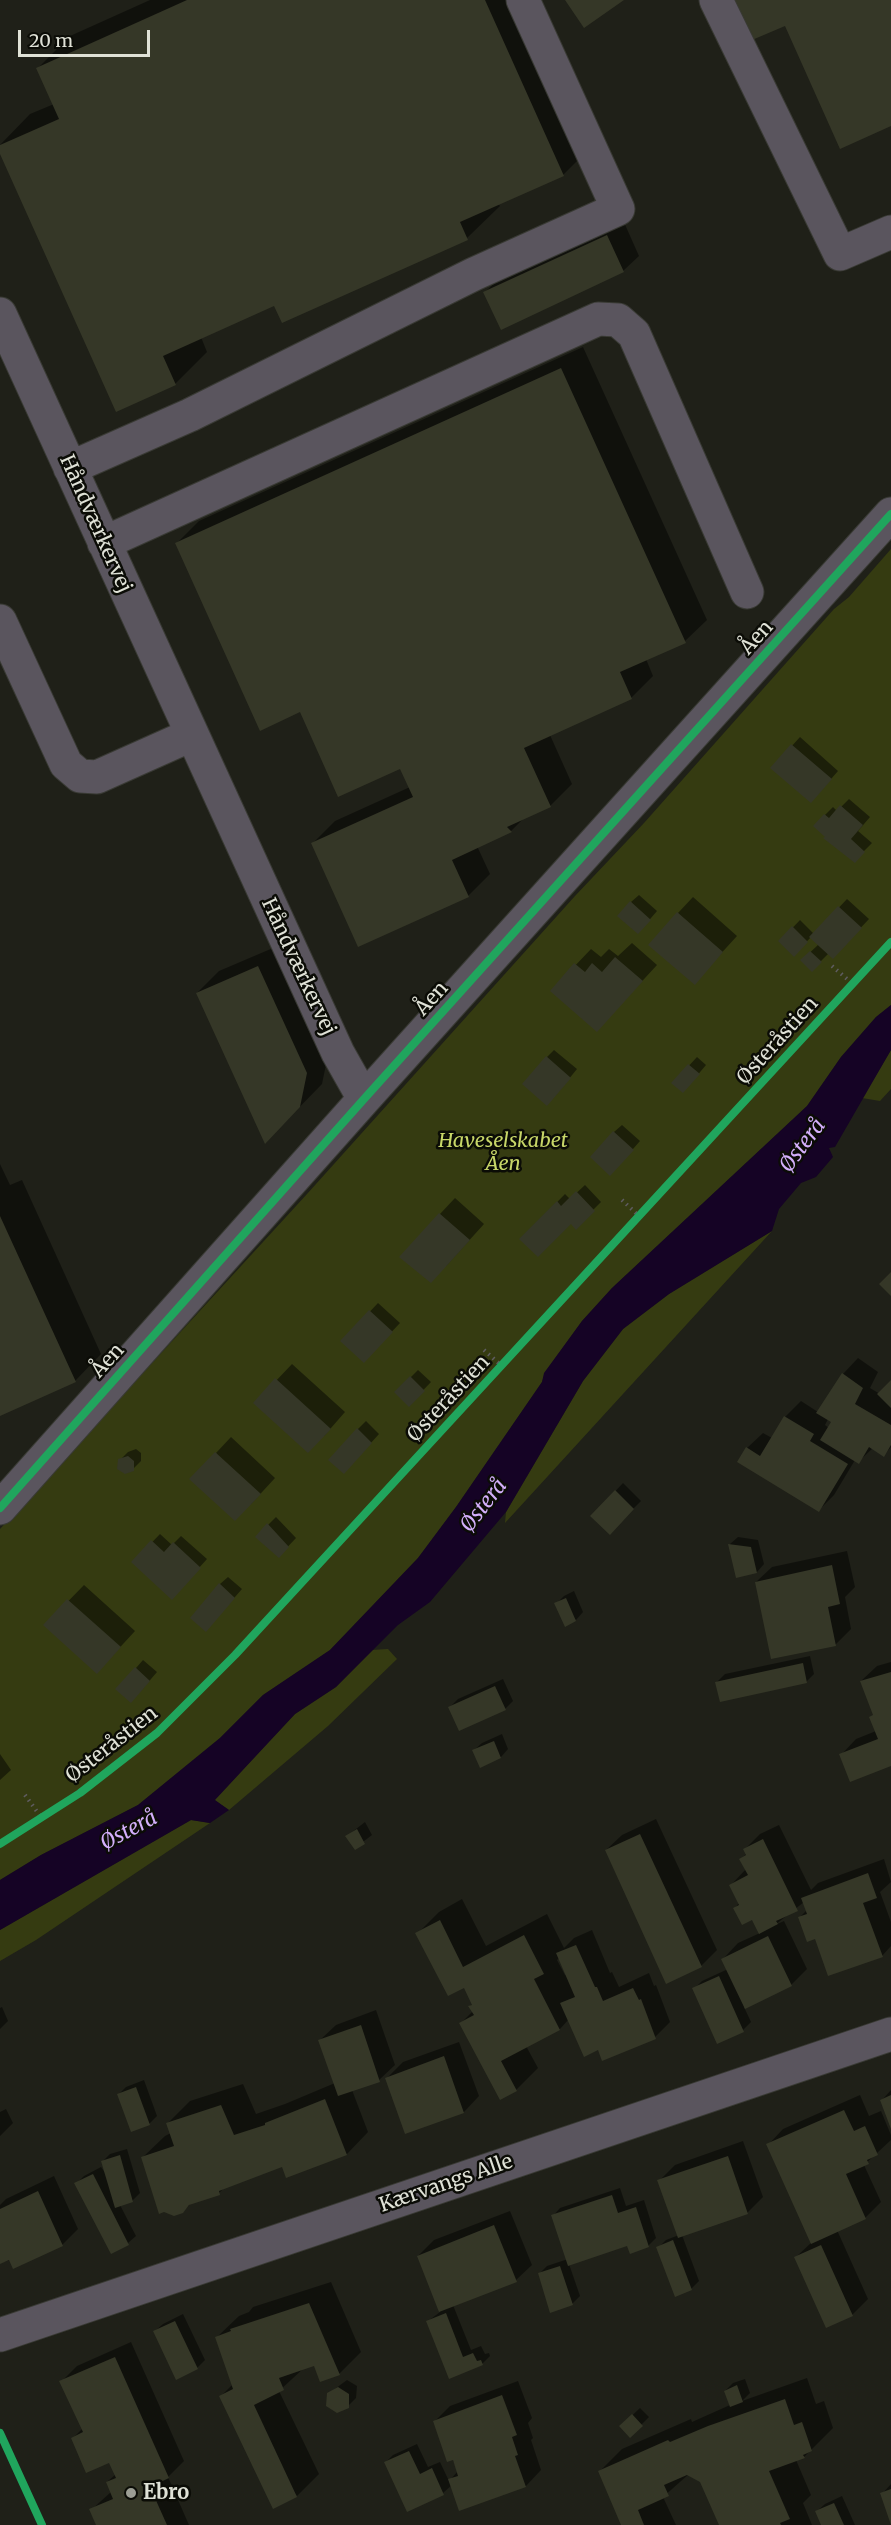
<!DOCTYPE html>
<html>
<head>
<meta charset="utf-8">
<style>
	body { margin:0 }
	#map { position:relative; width:891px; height:2525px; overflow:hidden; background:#1f2018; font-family:Merriweather,serif }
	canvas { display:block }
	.scale { position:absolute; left:18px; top:30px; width:132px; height:27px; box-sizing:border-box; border:3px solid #e0e2d7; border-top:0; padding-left:8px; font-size:18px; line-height:21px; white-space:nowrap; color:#e0e2d7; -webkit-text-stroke:4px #0b0c06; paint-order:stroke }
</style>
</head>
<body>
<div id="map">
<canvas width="891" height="2525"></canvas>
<div class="scale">20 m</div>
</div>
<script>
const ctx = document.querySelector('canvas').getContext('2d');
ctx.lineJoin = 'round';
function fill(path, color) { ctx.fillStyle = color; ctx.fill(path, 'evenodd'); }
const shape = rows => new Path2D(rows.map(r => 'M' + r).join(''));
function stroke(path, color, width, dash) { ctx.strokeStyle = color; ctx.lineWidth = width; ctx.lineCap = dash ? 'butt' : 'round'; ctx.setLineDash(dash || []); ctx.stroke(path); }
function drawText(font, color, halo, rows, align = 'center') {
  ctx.font = font + ' Merriweather,serif'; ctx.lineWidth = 5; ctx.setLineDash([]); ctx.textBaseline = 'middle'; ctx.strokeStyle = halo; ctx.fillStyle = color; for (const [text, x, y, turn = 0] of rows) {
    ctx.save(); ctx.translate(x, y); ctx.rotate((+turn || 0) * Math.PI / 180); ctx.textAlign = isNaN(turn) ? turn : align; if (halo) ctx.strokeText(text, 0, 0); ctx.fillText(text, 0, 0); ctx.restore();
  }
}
const green = shape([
	[891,549,891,1005,876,1017,841,1057,807,1106,612,1288,582,1321,545,1373,542,1382,456,1507,418,1558,330,1650,263,1695,220,1738,138,1805,41,1855,0,1880,0,1529,307,1194,575,896,644,823,834,609,849,597],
	[891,1050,891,1089,880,1101,862,1098],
	[772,1231,505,1523,506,1512,583,1381,623,1329,669,1294],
	[388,1649,397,1659,328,1726,229,1810,214,1800,295,1714,336,1687,372,1650],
	[191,1820,210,1823,36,1940,0,1961,0,1930]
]);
const water = shape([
	[891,1005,891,1050,835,1147,829,1148,833,1157,816,1177,801,1183,779,1209,772,1231,669,1294,623,1329,583,1381,506,1512,430,1602,398,1625,336,1687,295,1714,215,1800,229,1810,210,1823,191,1820,0,1930,0,1880,41,1855,138,1805,220,1738,263,1695,330,1650,418,1558,456,1507,542,1382,544,1373,582,1321,612,1288,807,1106,841,1057,876,1017]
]);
const shadow = shape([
	[150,0,532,0,596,142,563,175,498,203,500,206,467,238,282,321,275,304,201,337,207,352,175,384,0,151,0,145,30,114,54,104,38,68,70,36],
	[623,220,639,256,623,271,485,292,501,277],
	[583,347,707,620,685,641,646,659,653,676,631,698,550,735,572,784,550,806,524,818,511,831,477,846,490,874,468,896,313,843,335,821,410,787,401,767,301,710,177,543,199,521],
	[800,737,838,771,818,794,772,768],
	[849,799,870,817,858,831,872,843,862,853,825,815,833,807,837,811],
	[639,895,657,911,645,925,631,902],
	[693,897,737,936,694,983,678,913],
	[847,899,869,919,833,957,829,953,812,970,802,960,819,944,811,937,794,955,780,941,800,920,814,934],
	[632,943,657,965,597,1030,552,990,591,949,601,957,609,949,618,956],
	[280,945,329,1050,322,1084,287,1120,197,993,219,971],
	[554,1050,577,1069,555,1096,547,1057],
	[697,1057,706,1065,690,1084,673,1083],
	[622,1125,640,1141,618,1166,614,1132],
	[0,1164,10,1185,22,1180,101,1354,75,1381,0,1415],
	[585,1185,601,1202,576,1227,571,1222,521,1239,565,1194,570,1199],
	[455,1198,484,1224,446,1266,440,1214],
	[378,1303,400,1323,364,1361,342,1341],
	[858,1358,878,1372,870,1388,880,1394,891,1382,891,1447,884,1455,873,1448,858,1462,855,1460,834,1495,819,1510,747,1448,763,1433,772,1438,785,1417,801,1401,818,1412,843,1374],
	[828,1419,833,1422,829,1428,825,1425],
	[292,1364,345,1412,324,1436,255,1403],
	[418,1370,431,1382,409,1405,396,1392],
	[366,1421,379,1434,351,1465,358,1429],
	[231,1437,275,1478,251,1504,216,1453],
	[136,1449,141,1453,141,1461,133,1469,120,1460,128,1452],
	[623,1483,641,1501,610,1532,592,1516],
	[276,1517,296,1538,279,1556,268,1525],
	[160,1534,172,1545,181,1536,207,1559,179,1590,133,1562],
	[738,1537,758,1540,764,1564,757,1572,738,1577,730,1544],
	[847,1551,855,1587,845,1597,851,1629,836,1644,772,1658,756,1582,772,1567],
	[228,1577,242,1589,213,1622,220,1584],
	[84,1585,135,1631,112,1656,45,1625],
	[574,1591,583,1612,576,1620,556,1604,564,1596],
	[810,1656,814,1674,806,1682,717,1682,725,1674],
	[143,1660,157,1672,139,1693,136,1668],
	[891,1662,891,1765,841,1755,856,1739,876,1731,874,1714,861,1681,877,1666],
	[503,1679,513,1701,505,1709,450,1707,458,1699],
	[502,1734,508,1749,501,1757,480,1766,474,1750,482,1743],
	[0,1754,11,1770,0,1780],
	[656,1819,717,1950,701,1966,606,1850,622,1835],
	[365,1822,372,1835,355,1848,347,1836],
	[779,1825,811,1890,818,1883,884,1859,891,1882,880,1892,891,1922,891,1946,882,1956,816,1937,799,1918,807,1910,804,1902,775,1925,784,1921,807,1969,791,1985,744,2007,751,2022,743,2030,718,2042,694,1989,702,1981,728,1969,723,1959,738,1943,760,1933,752,1918,735,1908,739,1903,731,1885,746,1869,741,1859,747,1853,745,1849,760,1834],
	[462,1899,486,1946,547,1914,564,1948,574,1938,592,1930,610,1973,612,1972,619,1987,649,1973,654,1986,656,1985,670,2022,655,2037,598,2048,569,2019,560,2029,526,2046,538,2068,516,2090,461,2023,473,2011,470,2006,473,2004,464,1986,417,1934,439,1912],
	[560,1957,567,1974,565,1975,557,1960],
	[2,2007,8,2021,0,2029,0,2008],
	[376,2010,395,2065,379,2080,352,2090,368,2132,347,2154,287,2176,283,2165,225,2187,219,2193,192,2202,183,2212,143,2157,165,2136,171,2133,168,2123,190,2101,243,2084,256,2114,285,2104,335,2083,320,2040,336,2025],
	[459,2042,479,2096,464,2112,406,2132,387,2078,403,2062],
	[144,2080,157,2116,149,2124,118,2095,126,2087],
	[891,2090,891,2126,882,2100],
	[860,2095,869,2116,881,2111,891,2135,891,2140,864,2165,881,2202,865,2218,837,2230,868,2299,852,2315,796,2257,812,2242,768,2145,783,2129],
	[6,2109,13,2123,0,2136,0,2112],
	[743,2141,763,2197,747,2213,682,2235,699,2281,691,2289,658,2248,666,2240,679,2235,659,2181,675,2165],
	[127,2149,140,2193,132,2201,120,2205,136,2236,128,2243,112,2252,76,2184,84,2176,101,2167,106,2174,102,2162,110,2154],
	[54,2176,78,2229,62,2245,0,2263,0,2205,6,2199],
	[620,2188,626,2206,644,2200,656,2238,648,2246,628,2244,569,2264,580,2296,572,2304,539,2274,547,2266,568,2259,553,2216,560,2208],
	[510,2211,532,2265,516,2280,453,2305,471,2350,481,2346,485,2354,489,2353,490,2356,482,2364,450,2377,428,2321,440,2312,418,2256,434,2240],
	[331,2282,361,2352,339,2374,315,2364,304,2368,279,2391,319,2474,297,2496,221,2396,233,2384,217,2337,239,2316,249,2312,253,2307],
	[183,2314,205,2360,197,2368,155,2331,163,2324],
	[131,2342,184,2461,168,2477,189,2525,98,2525,91,2510,111,2492,107,2482,116,2474,110,2461,73,2438,83,2428,61,2382,77,2366],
	[807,2378,816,2404,824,2401,833,2428,804,2457,796,2460,811,2495,803,2503,812,2525,721,2525,702,2481,689,2474,663,2497,676,2525,622,2525,600,2471,622,2449,691,2419,692,2422,730,2405,725,2391,733,2383,745,2379,750,2393,742,2401],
	[347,2380,357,2386,356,2398,348,2406,328,2394],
	[518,2381,532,2418,528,2423,533,2438,531,2440,541,2470,526,2486,460,2509,452,2485,443,2493,385,2463,393,2455,417,2444,428,2467,440,2462,449,2481,458,2471,435,2421,450,2406],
	[640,2408,649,2417,630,2436,621,2426],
	[891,2484,891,2521,882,2494],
	[842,2496,855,2525,823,2525,817,2511,825,2504]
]);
const building = shape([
	[187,0,485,0,564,176,460,222,468,240,282,323,274,306,163,356,176,385,116,412,0,154,0,145,59,119,36,68],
	[565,0,624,0,584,28],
	[734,0,891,0,891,126,840,149,785,26,752,40],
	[607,235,624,272,501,330,483,292],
	[561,368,686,643,620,672,632,699,524,748,551,807,507,827,512,832,452,860,469,897,358,947,311,843,413,797,400,769,338,797,300,712,260,731,175,543],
	[791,744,832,779,811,803,770,768],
	[840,805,863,825,851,839,865,852,855,863,823,838,825,837,813,826,824,814,829,818],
	[630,901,651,920,638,934,617,916],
	[838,906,862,928,833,959,809,937],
	[677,912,723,952,695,985,648,945],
	[792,926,808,942,794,957,778,941],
	[810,951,822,962,812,972,800,960],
	[615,957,643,981,597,1032,550,991,574,963,585,972,592,963,602,972],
	[258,966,307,1073,300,1107,265,1144,196,993],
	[546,1056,571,1078,547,1106,522,1084],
	[688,1064,700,1074,683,1093,671,1083],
	[613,1131,634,1150,610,1176,590,1157],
	[576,1191,595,1211,576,1230,571,1224,538,1257,519,1239,557,1201,561,1206],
	[439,1213,470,1240,431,1283,399,1257],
	[0,1216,76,1382,0,1416],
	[891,1272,891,1296,879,1284],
	[369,1310,393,1332,364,1363,340,1341],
	[842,1373,863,1388,855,1404,891,1425,891,1445,884,1457,869,1447,859,1464,820,1440,831,1422,816,1413],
	[410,1376,425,1391,409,1407,394,1392],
	[275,1378,331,1429,308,1453,253,1403],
	[891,1380,891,1408,877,1394],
	[784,1416,814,1434,810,1441,848,1464,819,1512,737,1462,746,1447,760,1456],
	[357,1428,372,1443,344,1474,328,1460],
	[215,1452,261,1494,235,1521,189,1479],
	[128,1456,134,1461,134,1471,125,1474,117,1469,118,1459],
	[615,1490,634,1509,610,1535,590,1516],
	[267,1523,289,1547,279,1558,255,1537],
	[151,1540,164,1552,173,1542,201,1568,172,1600,131,1562],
	[728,1544,751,1547,757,1573,736,1578],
	[832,1565,840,1604,828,1607,836,1646,771,1659,755,1582],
	[219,1583,235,1598,206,1632,190,1618],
	[566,1598,576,1621,565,1627,554,1603],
	[67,1599,121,1647,97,1674,43,1625],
	[803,1663,807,1683,720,1702,715,1682],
	[135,1667,150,1681,131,1703,115,1689],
	[891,1672,891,1766,850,1782,839,1754,878,1739,869,1717,873,1715,860,1681],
	[495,1686,506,1710,459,1731,448,1707],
	[494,1741,501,1758,480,1768,472,1750],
	[357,1829,365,1844,355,1850,345,1836],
	[640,1834,702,1967,666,1984,605,1850],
	[763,1839,798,1911,776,1921,778,1924,759,1934,752,1920,742,1925,733,1908,739,1905,729,1885,748,1875,739,1859,746,1855,743,1849],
	[868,1873,877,1898,863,1903,883,1957,828,1976,815,1939,807,1942,798,1917,807,1914,801,1898],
	[440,1920,463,1967,524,1935,544,1974,534,1979,560,2030,501,2061,517,2091,500,2100,459,2023,474,2015,468,2006,472,2005,464,1988,448,1996,415,1933],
	[768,1936,792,1986,745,2009,721,1959],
	[576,1945,595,1987,597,1987,603,2001,633,1988,639,2000,641,1999,656,2039,602,2061,598,2050,584,2057,560,2003,575,1997,556,1953],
	[719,1976,744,2032,717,2044,692,1988],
	[361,2025,380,2082,338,2096,318,2040],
	[444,2056,464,2113,405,2134,385,2078],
	[136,2087,150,2125,131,2132,117,2094],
	[891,2095,891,2129,880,2100],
	[325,2099,347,2155,286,2178,282,2167,219,2191,220,2195,189,2205,183,2213,174,2216,164,2212,159,2214,141,2157,174,2146,166,2123,221,2105,234,2135,265,2125,265,2123],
	[844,2110,854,2131,865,2126,878,2155,867,2160,869,2164,846,2174,866,2219,811,2244,766,2144],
	[120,2155,133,2202,115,2208,101,2161],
	[728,2156,748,2214,678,2238,657,2180],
	[93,2174,129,2245,111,2254,74,2183],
	[38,2191,63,2246,13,2269,9,2260,0,2264,0,2209],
	[612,2195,618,2213,636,2207,649,2247,630,2254,627,2246,568,2266,551,2215],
	[494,2225,517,2282,439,2312,417,2256],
	[673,2240,692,2290,675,2297,656,2247],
	[821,2245,853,2316,826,2328,794,2257],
	[560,2266,573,2305,550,2313,538,2273],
	[309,2303,340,2375,320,2382,314,2366,279,2378,284,2390,254,2405,297,2497,273,2509,219,2396,233,2389,215,2337,231,2331,230,2329],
	[446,2313,463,2357,473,2353,477,2361,481,2360,483,2365,449,2379,426,2321],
	[175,2321,198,2369,176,2380,153,2331],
	[115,2357,169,2478,150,2487,167,2525,96,2525,89,2509,113,2499,106,2482,116,2478,109,2463,86,2473,71,2438,83,2432,59,2381],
	[737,2385,743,2402,730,2407,724,2391],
	[338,2387,349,2394,349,2408,337,2413,326,2406,327,2393],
	[502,2395,517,2435,512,2437,518,2455,515,2456,526,2487,459,2511,448,2479,458,2476,453,2460,447,2462,433,2421],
	[785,2399,794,2425,802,2422,812,2451,803,2455,805,2458,769,2471,790,2519,780,2523,781,2525,719,2525,700,2482,687,2475,664,2485,669,2496,638,2510,644,2525,621,2525,598,2471,668,2440,670,2442,708,2426],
	[632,2414,643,2426,630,2438,619,2426],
	[409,2451,420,2474,432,2468,444,2495,407,2512,384,2462],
	[891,2489,891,2525,880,2493],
	[834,2503,844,2525,821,2525,815,2511]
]);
const path = shape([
	[832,966,853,984],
	[622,1200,640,1217],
	[484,1350,502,1366],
	[25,1795,41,1817],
	[0,1844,80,1793,157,1733,235,1655,891,942]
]);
const minor = shape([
	[716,0,840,254,891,232],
	[0,314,338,1053,364,1099],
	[70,468,190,415,474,274,618,209,523,0],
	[104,543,598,319,618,320,634,334,747,592],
	[0,621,66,764,80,776,97,777,191,735],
	[0,1508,364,1099,891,514],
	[0,2335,891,2034]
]);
const cycleway = shape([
	[0,1508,364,1099,891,514],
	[0,1844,80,1793,157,1733,235,1655,891,942],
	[0,2433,42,2525]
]);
const markers = [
	[131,2493,6,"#9c9e94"]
];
const streetNames = [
	["Håndværkervej",95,524,66],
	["Åen",757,638,-48],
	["Håndværkervej",298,967,65],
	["Åen",432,999,-48],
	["Østeråstien",778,1041,-48],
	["Åen",108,1361,-48],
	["Østeråstien",449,1399,-47],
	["Østeråstien",112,1745,-38],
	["Kærvangs Alle",446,2184,-19]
];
const parkNames = [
	["Haveselskabet",503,1141],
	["Åen",503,1164]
];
const poiNames = [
	["Ebro",143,2493]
];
const waterNames = [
	["Østerå",803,1146,-53],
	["Østerå",484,1506,-52],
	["Østerå",129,1831,-28]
];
fill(green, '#353b11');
fill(water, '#150325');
fill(shadow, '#0007');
fill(building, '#353727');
stroke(minor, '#393a34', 35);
stroke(path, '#5f5c60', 4, [1.5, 4.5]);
stroke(minor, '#5a555e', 33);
stroke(cycleway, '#20a55d', 8);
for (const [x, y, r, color] of markers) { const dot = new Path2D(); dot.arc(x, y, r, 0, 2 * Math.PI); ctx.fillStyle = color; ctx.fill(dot); stroke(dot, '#0b0c06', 2); }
drawText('20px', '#e0e2d7', '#0b0c06', streetNames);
drawText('italic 20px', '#c7d668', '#0b0c06', parkNames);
drawText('bold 20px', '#e0e2d7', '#0b0c06', poiNames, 'left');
drawText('italic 21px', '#d3affa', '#0b0c06', waterNames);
</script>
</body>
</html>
